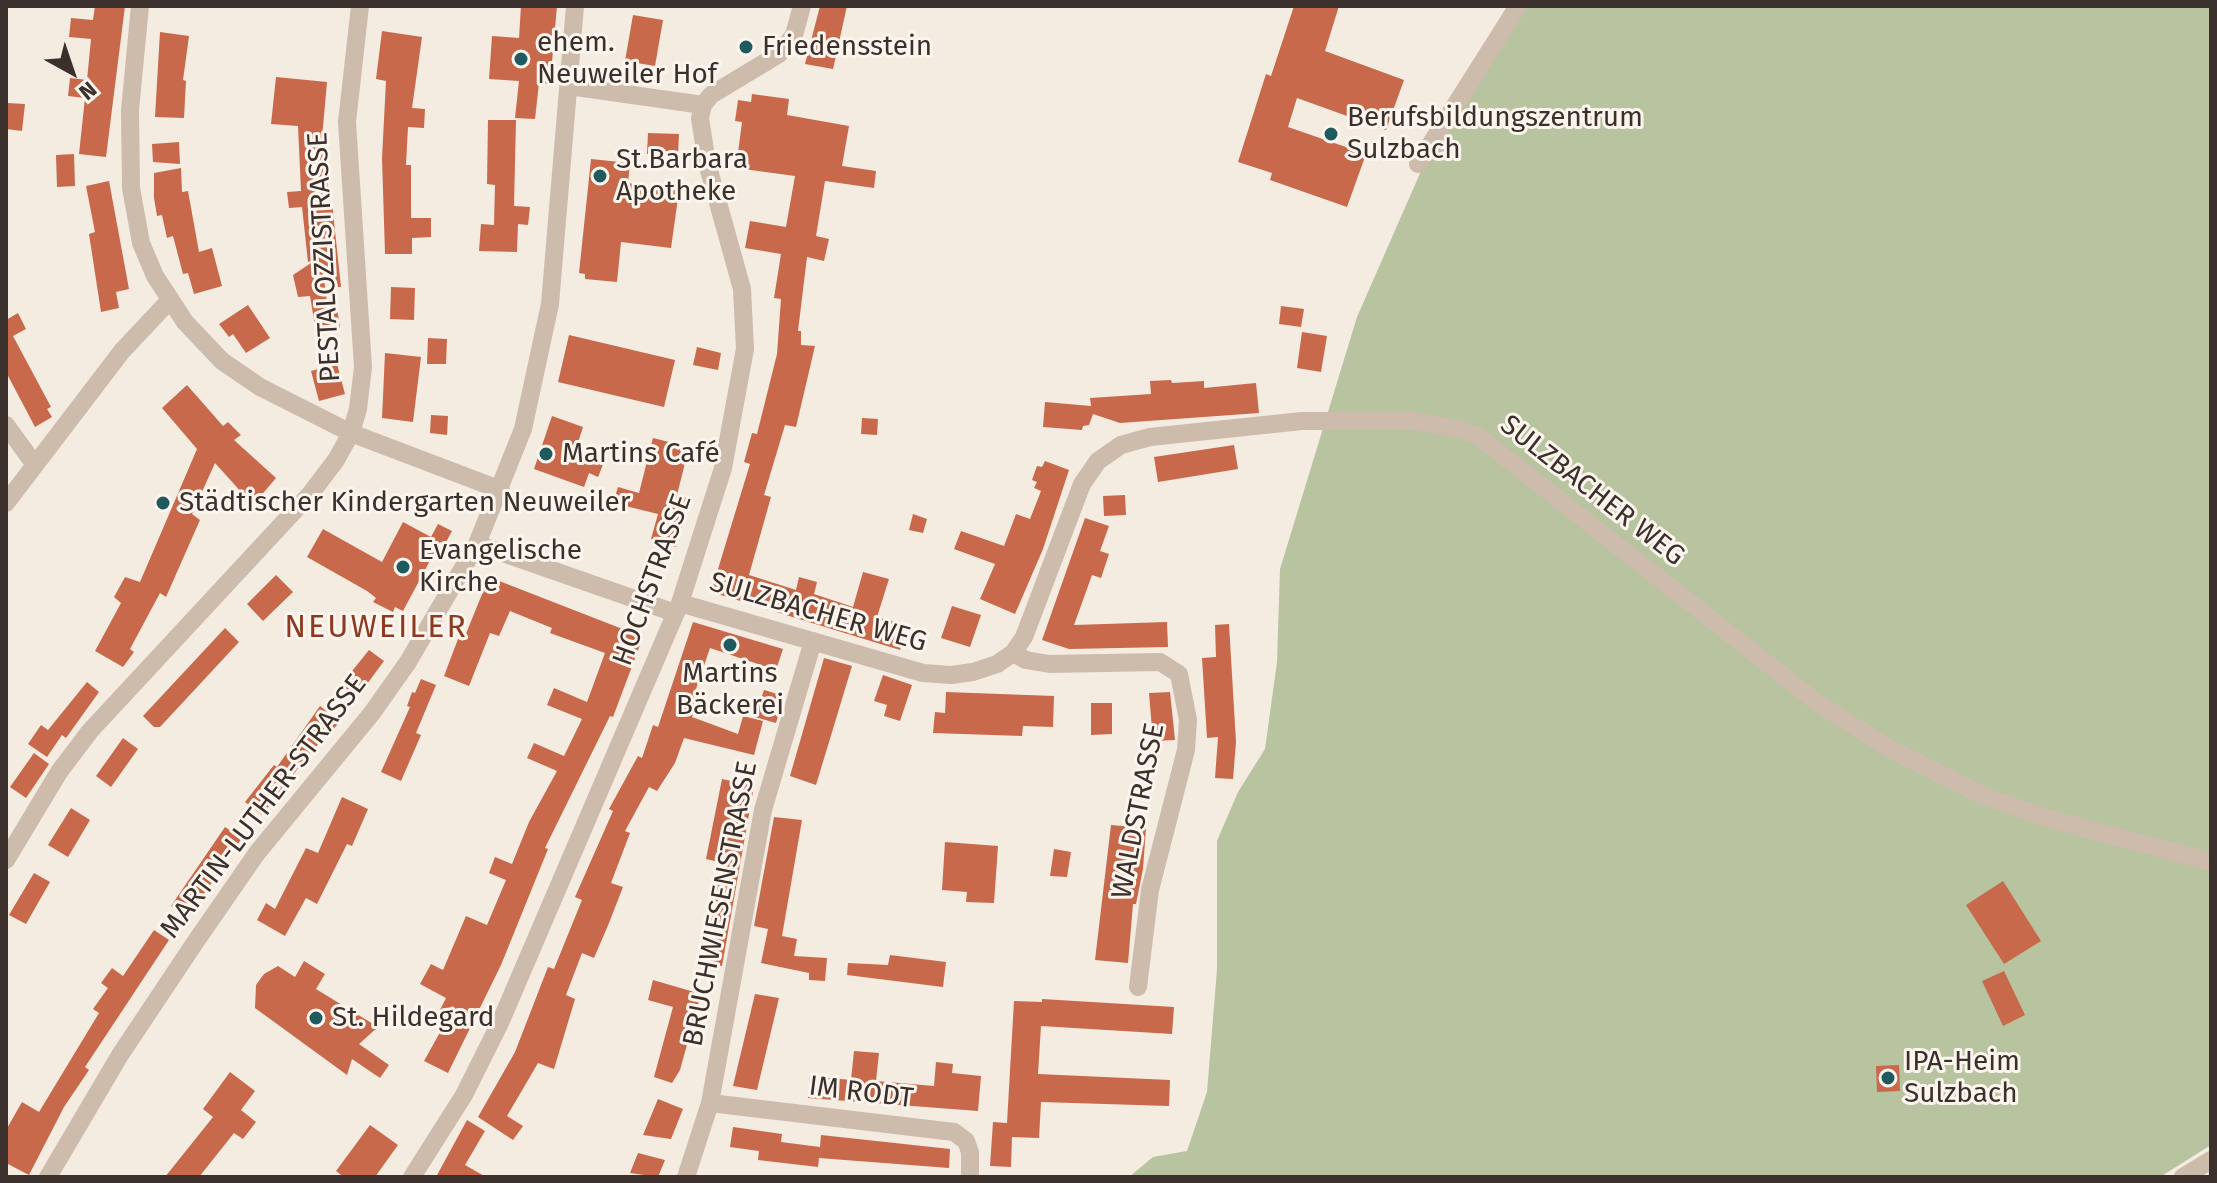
<!DOCTYPE html>
<html>
<head>
<meta charset="utf-8">
<style>
	body { margin:0 }
	#map { position:relative; width:2217px; height:1183px; overflow:hidden; background:#f4ebe1; font-family:"Fira Sans",sans-serif }
	canvas { display:block }
	.frame { position:absolute; inset:0; border:8px solid #3b302b; pointer-events:none }
	.north { position:absolute; left:32px; top:32px; width:80px; height:80px; -webkit-text-stroke:6px #fbf5ee; paint-order:stroke; rotate:140deg; font-size:22px; font-weight:700; line-height:32px; text-align:center; color:#3b302b }
	.north::after { content:''; display:block; margin:auto; width:28px; height:36px; background:#3b302b; clip-path:polygon(50% 0,100% 100%,50% 72%,0 100%) }
</style>
</head>
<body>
<div id="map">
<canvas width="2217" height="1183"></canvas>
<div class="frame"></div>
<div class="north">N</div>
</div>
<script>
const ctx = document.querySelector('canvas').getContext('2d');
ctx.lineJoin = 'round';
function fill(path, color) { ctx.fillStyle = color; ctx.fill(path, 'evenodd'); }
const shape = rows => new Path2D(rows.map(r => 'M' + r).join(''));
function stroke(path, color, width, dash) { ctx.strokeStyle = color; ctx.lineWidth = width; ctx.lineCap = dash ? 'butt' : 'round'; ctx.setLineDash(dash || []); ctx.stroke(path); }
function drawText(font, color, halo, rows, align = 'center') {
  ctx.font = font + ' "Fira Sans",sans-serif'; ctx.lineWidth = 6; ctx.setLineDash([]); ctx.textBaseline = 'middle'; ctx.strokeStyle = halo; ctx.fillStyle = color; for (const [text, x, y, turn = 0] of rows) {
    ctx.save(); ctx.translate(x, y); ctx.rotate((+turn || 0) * Math.PI / 180); ctx.textAlign = isNaN(turn) ? turn : align; if (halo) ctx.strokeText(text, 0, 0); ctx.fillText(text, 0, 0); ctx.restore();
  }
}
const green = shape([
	[1527,6,2211,6,2211,1145,2160,1177,1129,1177,1153,1157,1187,1151,1207,1092,1217,969,1217,841,1238,792,1265,749,1277,662,1280,569,1357,317,1425,162]
]);
const building = shape([
	[95,6,125,6,106,157,79,154,85,98,68,96,70,78,87,80,91,39,69,37,71,18,93,20],
	[521,6,557,6,550,84,539,83,535,119,515,118,519,81,489,79,492,36,519,38],
	[820,6,847,6,833,69,805,64],
	[1294,6,1339,6,1325,51,1404,80,1386,130,1297,98,1288,127,1366,154,1347,207,1270,180,1272,173,1238,162,1266,74,1271,76],
	[633,15,663,20,655,66,625,61],
	[382,31,422,37,412,108,425,109,424,128,408,127,406,165,411,165,411,218,431,218,431,237,412,238,412,254,385,254,382,158,386,81,376,79],
	[160,32,189,36,183,80,186,81,184,118,155,117],
	[276,77,327,82,321,149,327,148,328,204,332,203,341,287,338,287,330,271,323,271,327,303,336,301,340,328,316,332,310,296,298,297,293,275,317,259,308,262,302,207,289,208,287,192,301,191,298,126,271,124],
	[752,94,789,99,787,115,849,126,842,166,876,171,874,188,825,181,816,236,829,239,824,261,807,257,798,331,801,331,801,345,815,346,796,427,785,425,764,495,771,497,749,575,796,590,799,577,817,582,814,594,853,607,863,572,889,579,877,617,907,625,900,650,711,592,750,464,744,462,752,433,757,434,777,354,781,299,774,298,781,254,745,248,750,221,786,227,795,176,736,168,742,122,735,121,738,100,751,102],
	[7,103,25,104,22,131,6,129],
	[488,120,516,120,514,206,530,207,528,225,518,224,517,252,479,251,481,224,494,225,495,185,487,184],
	[648,133,679,134,678,155,647,154],
	[179,142,180,164,153,162,152,144],
	[74,154,75,186,57,187,56,155],
	[591,159,630,163,628,183,679,191,671,248,621,242,617,282,585,279,585,274,579,273],
	[181,168,182,192,188,191,199,252,212,248,222,286,194,294,188,273,183,274,173,236,167,238,162,215,157,216,154,198,154,173],
	[109,181,129,289,116,292,119,308,101,312,89,234,95,232,86,186],
	[391,287,415,288,414,320,390,319],
	[248,305,270,338,246,353,233,334,229,337,219,324],
	[1281,306,1304,309,1301,327,1279,324],
	[18,313,26,329,13,336,51,407,47,409,52,417,35,427,6,372,6,320],
	[1302,332,1327,336,1321,372,1297,368],
	[569,335,675,360,664,407,558,382],
	[428,338,447,339,446,364,427,364],
	[697,347,721,353,718,370,693,365],
	[385,353,421,357,413,422,382,418],
	[337,364,345,394,319,401,311,371],
	[1171,380,1172,383,1204,381,1204,388,1256,383,1259,413,1120,423,1093,414,1089,425,1083,426,1082,430,1043,427,1045,402,1091,406,1090,398,1151,394,1150,381],
	[187,385,223,426,228,422,241,435,234,440,276,478,253,505,215,463,192,514,200,520,166,597,160,593,130,649,134,652,123,667,95,651,121,603,114,597,125,577,140,582,197,449,162,408],
	[431,415,448,416,447,435,430,433],
	[552,416,583,427,575,452,604,462,598,477,589,473,584,487,534,469],
	[862,418,878,419,877,435,861,434],
	[653,438,689,447,677,495,690,499,676,547,651,539,658,514,613,503,618,487,639,493],
	[1234,445,1238,469,1158,482,1154,457],
	[1045,461,1069,470,1043,549,1015,614,980,599,995,564,954,549,961,531,1004,546,1016,514,1030,519,1041,491,1034,488,1037,482,1032,480,1037,466,1042,467],
	[1125,495,1126,515,1104,516,1103,496],
	[913,514,927,519,923,533,909,530],
	[1085,518,1109,526,1100,551,1109,554,1101,578,1092,575,1074,625,1167,622,1168,647,1069,649,1042,640],
	[403,522,431,537,438,524,452,531,445,544,440,542,403,611,395,607,393,612,373,602,376,598,367,591,307,557,323,529,382,562],
	[276,575,293,592,263,621,247,604],
	[489,577,643,637,613,717,610,716,545,848,548,849,501,965,448,1073,424,1061,443,1027,434,1022,446,998,420,984,431,964,443,970,466,916,487,925,506,880,489,873,495,857,512,864,529,822,557,771,527,758,534,743,564,756,582,719,547,705,554,688,587,702,605,653,550,633,552,628,510,611,499,636,490,633,469,686,444,676,458,639,463,641],
	[952,606,981,615,970,647,941,638],
	[693,622,783,649,776,670,710,648,696,689,701,691,692,717,738,734,743,716,763,721,754,755,684,738,675,763,657,791,649,787,625,831,630,833,611,883,623,887,609,923,594,958,582,953,566,995,575,999,554,1069,538,1063,507,1116,523,1126,513,1140,478,1117,515,1052,548,967,554,969,582,900,575,897,613,811,609,809,638,756,642,758,653,725,658,727],
	[1229,624,1236,742,1233,779,1215,778,1218,737,1207,738,1202,658,1216,657,1215,625],
	[225,628,239,642,160,727,154,727,143,716],
	[369,650,384,661,356,699,340,686],
	[824,658,852,666,816,785,790,776],
	[883,675,912,685,900,721,884,716,887,705,874,701],
	[421,679,436,685,416,733,421,735,401,781,381,772,410,707,407,706,412,692,415,693],
	[87,682,99,692,66,738,62,735,47,757,28,744,41,725,48,730],
	[764,690,784,696,776,723,755,717],
	[946,692,1054,696,1053,727,1023,726,1022,736,933,733,935,712,945,713],
	[1170,692,1175,740,1153,741,1149,693],
	[1091,703,1112,703,1112,734,1091,735],
	[320,706,340,722,309,754,262,815,245,802,274,765,277,767],
	[123,738,138,749,111,787,96,776],
	[34,753,49,764,26,798,10,787],
	[722,779,754,786,722,966,700,962,719,862,706,859],
	[342,797,368,809,352,846,347,844,317,904,306,898,285,936,257,920,266,903,275,909,306,848,318,853],
	[71,808,90,820,68,857,48,845],
	[774,817,802,820,782,936,797,939,794,956,827,958,825,981,809,980,809,973,761,963,768,929,754,926],
	[1111,825,1146,828,1143,869,1136,904,1133,904,1128,963,1095,960],
	[225,827,242,838,188,918,171,906],
	[945,842,998,846,994,903,966,902,967,892,942,890],
	[1054,849,1071,852,1067,877,1050,876],
	[34,873,50,882,26,924,9,915],
	[2003,881,2041,941,2004,964,1966,905],
	[154,930,169,940,85,1067,89,1070,64,1107,29,1175,6,1163,6,1130,22,1102,39,1112,99,1013,93,1009,108,988,101,983,112,968,123,976],
	[890,955,946,962,943,987,847,975,848,963,888,965],
	[304,961,325,974,316,989,378,1027,359,1044,389,1065,380,1078,352,1059,347,1075,255,1008,256,985,264,974,278,966,295,977],
	[2004,971,2025,1015,2003,1026,1982,981],
	[653,980,701,994,680,1070,672,1083,654,1077,673,1007,648,1000],
	[755,994,779,998,757,1090,733,1086],
	[1042,999,1174,1007,1172,1034,1041,1026,1038,1074,1170,1080,1169,1106,1041,1102,1039,1138,1012,1137,1011,1167,990,1166,993,1122,1007,1123,1014,1001,1042,1002],
	[854,1051,879,1053,876,1081,934,1086,936,1062,953,1064,952,1073,981,1076,978,1111,808,1098,810,1076,851,1080],
	[1899,1065,1900,1091,1877,1092,1876,1066],
	[230,1072,255,1091,241,1110,256,1122,243,1139,234,1133,199,1177,165,1177,213,1117,203,1109],
	[658,1099,683,1109,671,1139,643,1135],
	[467,1120,485,1131,465,1165,486,1177,436,1177],
	[370,1125,398,1145,375,1177,344,1177,336,1171],
	[733,1127,782,1134,781,1142,820,1147,821,1135,950,1149,949,1168,819,1158,818,1167,758,1160,759,1151,730,1147],
	[638,1153,665,1160,658,1177,630,1173]
]);
const minor = shape([
	[140,6,130,110,131,188,141,243,155,276,185,322,222,361,260,387,351,433,501,490],
	[569,86,703,105],
	[1418,164,1518,6],
	[6,425,35,465],
	[6,503,122,351,170,300],
	[477,544,675,613],
	[680,603,923,673,951,675,973,672,997,664,1013,653,1024,637,1082,484,1098,461,1121,445,1150,437,1302,421,1414,421,1459,429,1478,436,1819,704,1887,747,1983,796,2057,821,2211,862],
	[1013,653,1026,660,1049,664,1160,662,1179,674,1188,720,1186,750,1150,890,1138,987],
	[6,860,59,772,90,731,311,493,336,460,351,433,358,409,363,367,347,122,360,6],
	[710,1103,954,1132,966,1141,970,1152,970,1177],
	[48,1177,120,1055,194,944,257,853,372,713,408,662,477,544,523,429,550,304,575,6],
	[412,1177,464,1095,500,1023,680,603,723,468,745,349,742,289,707,163,700,118,703,105,711,95,779,54,794,35,802,6],
	[686,1177,710,1103,763,810,813,641],
	[2183,1177,2211,1160]
]);
const markers = [
	[746,47,8,"#1f5a5e"],
	[521,59,8,"#1f5a5e"],
	[1331,134,8,"#1f5a5e"],
	[600,176,8,"#1f5a5e"],
	[546,454,8,"#1f5a5e"],
	[163,503,8,"#1f5a5e"],
	[403,567,8,"#1f5a5e"],
	[730,645,8,"#1f5a5e"],
	[316,1018,8,"#1f5a5e"],
	[1888,1078,8,"#1f5a5e"]
];
const poiNames = [
	["ehem.",537,43],
	["Neuweiler Hof",537,75],
	["Friedensstein",762,47],
	["Berufsbildungszentrum",1347,118],
	["Sulzbach",1347,150],
	["St.Barbara",616,160],
	["Apotheke",616,192],
	["Martins Café",562,454],
	["Städtischer Kindergarten Neuweiler",179,503],
	["Evangelische",419,551],
	["Kirche",419,583],
	["Martins",730,674,"center"],
	["Bäckerei",730,706,"center"],
	["St. Hildegard",332,1018],
	["IPA-Heim",1904,1062],
	["Sulzbach",1904,1094]
];
const streetNames = [
	["PESTALOZZISTRASSE",325,257,-93],
	["SULZBACHER WEG",1592,491,38],
	["HOCHSTRASSE",653,580,-70],
	["SULZBACHER WEG",818,613,16],
	["MARTIN-LUTHER-STRASSE",264,807,-53],
	["WALDSTRASSE",1139,811,-79],
	["BRUCHWIESENSTRASSE",721,904,-79],
	["IM RODT",861,1093,7]
];
const quarterNames = [
	["NEUWEILER",376,628]
];
fill(green, '#b8c4a0');
fill(building, '#c8694b');
stroke(minor, '#cdbbac', 18);
for (const [x, y, r, color] of markers) { const dot = new Path2D(); dot.arc(x, y, r, 0, 2 * Math.PI); ctx.fillStyle = color; ctx.fill(dot); stroke(dot, '#fbf5ee', 3); }
drawText('28px', '#3b302b', '#fbf5ee', poiNames, 'left');
drawText('28px', '#3b302b', '#fbf5ee', streetNames);
ctx.letterSpacing = '2px';
drawText('32px', '#8c3b22', '#fbf5ee', quarterNames);
ctx.letterSpacing = '0px';
</script>
</body>
</html>
